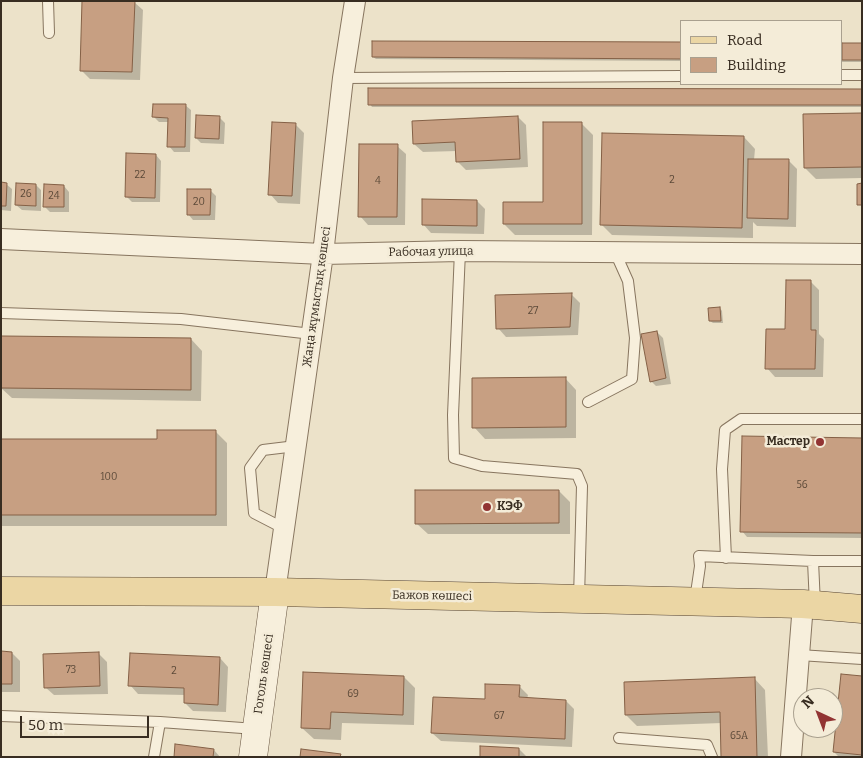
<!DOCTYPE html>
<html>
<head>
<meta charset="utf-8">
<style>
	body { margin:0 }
	#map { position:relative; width:863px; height:758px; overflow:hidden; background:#ece2c9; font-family:Bitter,serif }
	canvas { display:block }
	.frame { position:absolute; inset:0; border:2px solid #382d21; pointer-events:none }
	.legend { position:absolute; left:680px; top:20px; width:162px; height:65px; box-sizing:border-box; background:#f4ecd8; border:1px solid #a9a08f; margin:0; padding:6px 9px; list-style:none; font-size:15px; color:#382d21 }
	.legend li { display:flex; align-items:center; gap:10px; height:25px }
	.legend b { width:25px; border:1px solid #a9a08f }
	.north { position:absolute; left:793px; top:688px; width:50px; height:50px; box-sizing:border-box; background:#f4ecd8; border:1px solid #a9a08f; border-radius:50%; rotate:317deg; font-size:14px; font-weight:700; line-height:20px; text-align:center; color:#382d21 }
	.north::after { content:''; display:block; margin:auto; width:18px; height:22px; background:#923433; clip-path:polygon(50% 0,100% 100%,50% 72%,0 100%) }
	.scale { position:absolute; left:20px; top:716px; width:129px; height:22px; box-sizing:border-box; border:2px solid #382d21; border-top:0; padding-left:6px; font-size:15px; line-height:18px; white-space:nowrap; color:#382d21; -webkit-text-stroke:4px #f4ecd8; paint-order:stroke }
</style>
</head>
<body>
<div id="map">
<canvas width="863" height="758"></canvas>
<div class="frame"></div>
<ul class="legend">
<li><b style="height:6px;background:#ebd6a4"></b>Road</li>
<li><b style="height:14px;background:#c79f82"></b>Building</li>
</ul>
<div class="north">N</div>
<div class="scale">50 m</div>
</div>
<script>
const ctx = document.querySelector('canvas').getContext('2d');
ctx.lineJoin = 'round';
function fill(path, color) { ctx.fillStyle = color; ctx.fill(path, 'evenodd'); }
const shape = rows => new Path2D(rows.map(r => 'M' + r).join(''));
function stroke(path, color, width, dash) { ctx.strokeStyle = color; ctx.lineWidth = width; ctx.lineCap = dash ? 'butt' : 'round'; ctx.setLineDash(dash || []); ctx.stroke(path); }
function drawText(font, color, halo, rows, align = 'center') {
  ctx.font = font + ' Bitter,serif'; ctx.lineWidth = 5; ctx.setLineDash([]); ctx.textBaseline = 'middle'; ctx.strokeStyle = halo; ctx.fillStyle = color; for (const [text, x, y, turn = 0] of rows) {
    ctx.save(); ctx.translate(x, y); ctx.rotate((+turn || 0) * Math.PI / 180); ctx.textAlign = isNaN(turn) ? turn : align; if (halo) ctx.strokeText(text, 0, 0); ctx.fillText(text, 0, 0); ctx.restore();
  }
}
const shadow = shape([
	[134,2,143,10,140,80,90,79,81,70],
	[682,44,682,61,376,59,373,57],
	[842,44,862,44,862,62,842,62],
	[862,90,862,107,372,107,370,104],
	[185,105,191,110,190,152,174,152,169,146,169,122,159,122,154,117],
	[862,115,862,178,816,179,805,168],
	[219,117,225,123,224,144,201,143,196,138],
	[518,117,526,125,528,167,466,170,457,161,457,151,423,152,414,144],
	[295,124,304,133,300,204,278,203,270,194],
	[582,124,593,135,592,235,515,235,504,224,544,203],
	[744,137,755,149,754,160,789,161,797,169,796,227,757,226,753,222,753,238,612,235,601,224],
	[397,146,406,154,405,225,368,225,360,216],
	[156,155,161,161,160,202,132,202,126,196],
	[1,184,6,184,12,189,11,211,1,210],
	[36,185,41,190,41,211,22,210,16,205],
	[64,186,69,192,69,212,50,212,44,206],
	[211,191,216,196,215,220,193,220,188,214],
	[477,201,485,209,484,234,431,233,423,224],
	[810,281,819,290,819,334,824,339,823,377,775,377,767,368],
	[572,295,580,303,578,335,506,337,498,328],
	[720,308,722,311,723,323,713,323,710,321],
	[657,332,663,338,671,384,656,386,651,381],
	[191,339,202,351,201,401,12,398,1,388],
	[565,378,576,390,576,438,485,439,474,427],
	[216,432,227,443,227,526,1,526,1,440,158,440],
	[862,439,862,538,747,537,742,531],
	[559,491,570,502,570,534,428,534,416,523],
	[1,653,12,653,20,661,20,692,1,692],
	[98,653,107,662,108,694,54,695,45,687],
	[220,658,228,667,226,712,193,711,185,703,185,695,138,694,130,685],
	[304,674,404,677,415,688,414,725,342,723,341,740,314,739,302,728],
	[754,678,765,690,768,757,723,757,722,723,637,726,626,715],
	[862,678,862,757,839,757,834,752],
	[519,686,528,695,527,699,566,701,574,709,572,747,441,741,432,733,486,700],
	[519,749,527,757,481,757],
	[214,750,220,757,175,757]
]);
const building = shape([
	[82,1,135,1,132,72,80,71,82,1],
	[372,41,682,42,682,59,372,57,372,41],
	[842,43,862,43,862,60,842,60,842,43],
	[368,88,862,89,862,105,368,105,368,88],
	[153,104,186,104,185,147,167,147,168,118,152,117,153,104],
	[862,113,862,167,804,168,803,114,862,113],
	[196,115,220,116,219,139,195,138,196,115],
	[518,116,520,159,456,162,455,142,413,144,412,121,518,116],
	[272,122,296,123,292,196,268,195,272,122],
	[543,122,582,122,582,224,503,224,503,202,543,202,543,122],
	[602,133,744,136,742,228,600,225,602,133],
	[359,144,398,144,397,217,358,217,359,144],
	[126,153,156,154,155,198,125,197,126,153],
	[748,159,789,159,788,219,747,218,748,159],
	[1,182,7,183,6,206,1,206,1,182],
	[16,183,36,184,36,206,15,205,16,183],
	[862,183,862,205,857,205,857,184,862,183],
	[44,184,64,185,64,207,43,207,44,184],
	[187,189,211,189,210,215,187,215,187,189],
	[422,199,477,200,477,226,422,225,422,199],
	[786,280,811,280,811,330,816,330,815,369,765,369,766,329,785,329,786,280],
	[572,293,570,327,496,329,495,295,572,293],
	[720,307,721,321,709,321,708,308,720,307],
	[657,331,666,378,650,382,641,334,657,331],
	[1,336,191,338,191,390,1,388,1,336],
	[566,377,566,427,472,428,472,378,566,377],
	[157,430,216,430,216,515,1,515,1,439,157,439,157,430],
	[742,436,862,438,862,533,740,532,742,436],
	[415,490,559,490,559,523,415,524,415,490],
	[1,651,12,652,12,684,1,684,1,651],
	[99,652,100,686,44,688,43,654,99,652],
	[130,653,220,657,218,705,184,703,184,688,128,686,130,653],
	[303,672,404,676,403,715,331,712,330,729,301,728,303,672],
	[841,674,862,676,862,755,833,752,841,674],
	[755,677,757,757,721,757,720,712,625,715,624,682,755,677],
	[485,684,520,685,519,697,566,700,565,739,431,733,433,697,485,699,485,684],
	[175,744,214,749,213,757,174,757,175,744],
	[480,746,519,748,519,757,480,757,480,746],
	[301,749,341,754,340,757,300,757,301,749]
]);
const service = shape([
	[48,1,49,33],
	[842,75,862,75],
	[343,78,682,76],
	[460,251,453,415,454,458,482,466,577,474,582,486,579,598],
	[1,313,181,319,312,334],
	[588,402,632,379,635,338,628,281,615,252],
	[285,529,254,513,250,468,263,450,296,446],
	[726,558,722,469,725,430,741,419,862,419],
	[813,561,815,605],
	[695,600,700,566,699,556,813,561,862,561],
	[799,655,862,659],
	[1,716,160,722],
	[619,738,707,745,712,757],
	[154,757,160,722,256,729]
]);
const minor = shape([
	[1,239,323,254,460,251,862,254],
	[275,592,323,254,343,78,355,1],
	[791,757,803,604]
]);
const secondary = shape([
	[253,757,275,592]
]);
const primary = shape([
	[1,591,275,592,803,604,862,609]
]);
const markers = [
	[820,442,5,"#923433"],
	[487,507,5,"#923433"]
];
const numberNames = [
	["22",140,175],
	["2",672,180],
	["4",378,181],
	["26",26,194],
	["24",54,196],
	["20",199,202],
	["27",533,311],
	["100",109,477],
	["56",802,485],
	["73",71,670],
	["2",174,671],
	["69",353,694],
	["67",499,716],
	["65А",739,736]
];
const streetNames = [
	["Рабочая улица",431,252,-1],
	["Жаңа жұмыстық көшесі",317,297,-82],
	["Бажов көшесі",432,596,1],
	["Гоголь көшесі",264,674,-82]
];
const poiNames = [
	["Мастер",810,442],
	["КЭФ",497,507,"left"]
];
fill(shadow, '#0003');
fill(building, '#c79f82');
stroke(building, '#846046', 1);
stroke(service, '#87755f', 12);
stroke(minor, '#87755f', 22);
stroke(secondary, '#695642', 29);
stroke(primary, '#554332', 29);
stroke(service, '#f7efdc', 10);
stroke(minor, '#f7efdc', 20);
stroke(secondary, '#f7efdc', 28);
stroke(primary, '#ebd6a4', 28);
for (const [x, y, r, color] of markers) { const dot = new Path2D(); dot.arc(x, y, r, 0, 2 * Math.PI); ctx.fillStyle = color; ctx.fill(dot); stroke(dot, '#f4ecd8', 2); }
drawText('10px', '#5c4a39', null, numberNames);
drawText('12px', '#382d21', '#f4ecd8', streetNames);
drawText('bold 12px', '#382d21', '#f4ecd8', poiNames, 'right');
</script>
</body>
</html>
